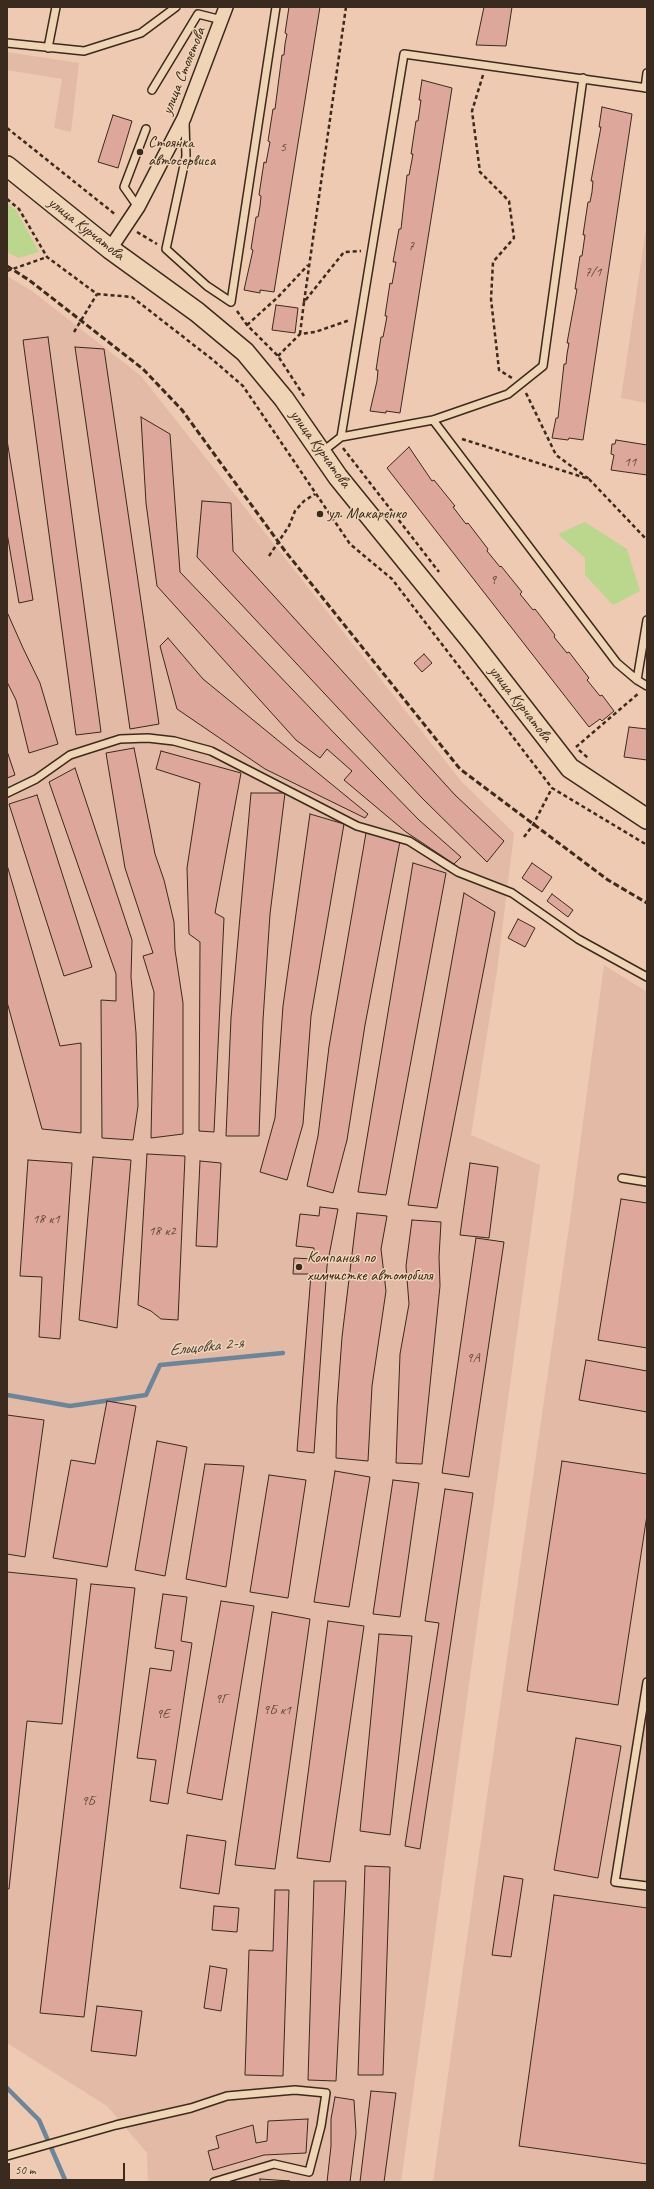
<!DOCTYPE html>
<html>
<head>
<meta charset="utf-8">
<style>
	body { margin:0 }
	#map { position:relative; width:654px; height:2189px; overflow:hidden; background:#eecab2; font-family:Caveat,sans-serif }
	canvas { display:block }
	.frame { position:absolute; inset:0; border:8px solid #3b2a1e; pointer-events:none }
	.scale { position:absolute; left:8px; top:2163px; width:117px; height:18px; box-sizing:border-box; border:2px solid #3b2a1e; border-top:0; padding-left:5px; font-size:12px; line-height:14px; white-space:nowrap; color:#3b2a1e; -webkit-text-stroke:3px #efd4b6; paint-order:stroke }
</style>
</head>
<body>
<div id="map">
<canvas width="654" height="2189"></canvas>
<div class="frame"></div>
<div class="scale">50 m</div>
</div>
<script>
const ctx = document.querySelector('canvas').getContext('2d');
ctx.lineJoin = 'round';
function fill(path, color) { ctx.fillStyle = color; ctx.fill(path, 'evenodd'); }
const shape = rows => new Path2D(rows.map(r => 'M' + r).join(''));
function stroke(path, color, width, dash) { ctx.strokeStyle = color; ctx.lineWidth = width; ctx.lineCap = dash ? 'butt' : 'round'; ctx.setLineDash(dash || []); ctx.stroke(path); }
function drawText(font, color, halo, rows, align = 'center') {
  ctx.font = font + ' Caveat,sans-serif'; ctx.lineWidth = 3; ctx.setLineDash([]); ctx.textBaseline = 'middle'; ctx.strokeStyle = halo; ctx.fillStyle = color; for (const [text, x, y, turn = 0] of rows) {
    ctx.save(); ctx.translate(x, y); ctx.rotate((+turn || 0) * Math.PI / 180); ctx.textAlign = isNaN(turn) ? turn : align; if (halo) ctx.strokeText(text, 0, 0); ctx.fillText(text, 0, 0); ctx.restore();
  }
}
const built = shape([
	[7,52,79,63,71,132,54,128,62,79,7,70],
	[647,222,647,403,621,398],
	[7,276,32,291,141,376,461,781,514,833,497,971,471,1135,540,1165,401,2182,148,2182,147,2153,107,2106,7,2043],
	[604,965,647,992,647,2182,433,2182,487,1797,570,1220]
]);
const green = shape([
	[7,203,16,210,39,252,18,258,7,252],
	[585,522,627,549,640,591,613,605,585,575,585,558,558,534]
]);
const stream = shape([
	[7,1395,70,1406,146,1395,160,1365,283,1353],
	[7,2088,39,2120,66,2182]
]);
const building = shape([
	[289,7,320,7,274,292,260,290,260,293,244,290,253,250,251,249,256,217,258,217,260,206,261,196,259,195,264,162,266,163,270,142,268,141,273,109,275,109,282,55,284,55,285,44,287,34,285,33,289,7],
	[484,7,512,7,506,46,476,45,484,7],
	[422,80,452,88,400,413,386,411,386,413,370,411,377,381,378,370,376,370,381,337,383,337,385,327,387,316,385,316,390,283,392,284,396,262,393,262,399,229,401,229,407,175,409,175,411,165,413,154,411,154,416,121,418,121,421,100,419,100,422,80],
	[602,107,632,114,583,440,569,438,568,440,552,438,556,418,558,418,564,364,566,364,567,354,569,343,567,343,577,289,575,289,580,256,582,256,585,235,583,235,588,202,590,202,592,192,593,181,591,181,601,127,599,127,602,107],
	[113,115,132,121,118,168,98,162,113,115],
	[276,305,298,308,295,333,272,330,276,305],
	[48,337,101,732,76,735,23,340,48,337],
	[75,347,104,349,159,724,130,729,75,347],
	[141,417,170,434,180,572,336,735,419,820,461,857,454,864,406,832,344,780,352,771,327,749,320,758,296,740,157,586,146,503,141,417],
	[7,440,33,600,19,603,7,533,7,440],
	[616,440,647,445,647,475,611,470,614,455,611,454,612,444,615,444,616,440],
	[409,447,432,481,434,480,455,506,453,507,466,524,468,523,488,549,487,551,500,567,501,566,522,592,520,594,533,610,535,609,555,635,554,637,567,653,569,652,589,678,587,680,600,696,602,695,614,711,602,721,600,719,589,727,387,468,409,447],
	[202,501,231,503,233,551,455,795,504,841,487,862,422,798,197,557,202,501],
	[7,612,23,648,40,683,58,744,29,753,16,700,7,682,7,612],
	[168,638,203,679,368,814,365,818,265,769,177,709,160,646,168,638],
	[424,654,432,663,422,672,414,663,424,654],
	[629,727,647,729,647,760,624,757,629,727],
	[134,748,155,854,164,880,174,922,175,950,183,1003,183,1134,151,1138,154,992,143,956,153,953,125,868,106,753,134,748],
	[7,751,15,775,7,778,7,751],
	[161,751,241,773,215,913,224,918,214,1132,199,1131,200,942,189,934,187,868,200,783,156,769,161,751],
	[75,768,132,940,131,977,136,1033,138,1106,133,1140,102,1138,101,1000,116,1001,116,974,49,782,75,768],
	[251,793,285,793,270,914,263,1020,259,1136,226,1136,231,1018,251,793],
	[37,795,92,967,64,976,9,804,37,795],
	[310,814,344,824,311,1016,303,1124,287,1180,260,1172,275,1118,283,1006,310,814],
	[366,833,400,841,365,1025,347,1140,333,1193,307,1186,318,1136,329,1047,366,833],
	[413,863,446,873,386,1195,358,1192,413,863],
	[532,863,552,877,542,892,522,878,532,863],
	[7,865,60,1046,81,1043,81,1133,42,1129,7,1002,7,865],
	[464,893,495,912,437,1208,408,1205,464,893],
	[552,894,573,910,568,917,547,901,552,894],
	[518,919,535,928,525,947,508,938,518,919],
	[147,1154,185,1156,178,1320,161,1319,151,1311,138,1305,147,1154],
	[93,1157,131,1160,117,1328,79,1320,93,1157],
	[28,1160,72,1163,60,1339,39,1337,42,1277,20,1276,28,1160],
	[200,1161,221,1163,217,1247,196,1246,200,1161],
	[470,1163,498,1167,489,1238,460,1235,470,1163],
	[621,1199,647,1203,647,1348,598,1340,621,1199],
	[320,1207,338,1209,327,1266,314,1453,297,1451,311,1274,293,1274,294,1258,313,1259,314,1248,296,1246,300,1214,319,1216,320,1207],
	[357,1213,387,1216,381,1249,386,1291,372,1386,368,1461,336,1458,337,1406,342,1337,357,1213],
	[412,1220,441,1222,439,1257,440,1286,422,1464,396,1463,400,1354,409,1304,406,1266,412,1220],
	[476,1238,504,1242,469,1477,442,1473,476,1238],
	[586,1360,647,1371,647,1412,579,1400,586,1360],
	[107,1401,136,1406,107,1567,53,1558,71,1460,95,1464,107,1401],
	[7,1415,44,1420,25,1557,7,1554,7,1415],
	[157,1441,187,1447,165,1576,135,1570,157,1441],
	[562,1461,647,1474,647,1515,618,1705,527,1691,562,1461],
	[205,1464,244,1466,226,1587,186,1579,205,1464],
	[335,1471,370,1477,349,1607,314,1602,335,1471],
	[269,1475,306,1480,288,1598,250,1592,269,1475],
	[393,1480,419,1483,400,1617,373,1614,393,1480],
	[445,1489,473,1493,420,1849,405,1846,439,1623,425,1621,445,1489],
	[7,1572,77,1579,62,1724,27,1721,9,1889,7,1889,7,1572],
	[91,1584,135,1588,84,2017,40,2013,91,1584],
	[163,1594,187,1597,181,1641,192,1643,168,1804,150,1801,156,1760,137,1758,150,1668,171,1671,174,1651,155,1648,163,1594],
	[221,1601,254,1606,222,1800,187,1793,221,1601],
	[272,1612,310,1619,275,1869,235,1865,272,1612],
	[328,1621,364,1626,330,1862,297,1858,328,1621],
	[379,1634,412,1636,390,1835,360,1831,379,1634],
	[576,1738,621,1746,598,1878,554,1870,576,1738],
	[187,1835,226,1841,219,1894,180,1888,187,1835],
	[365,1866,390,1867,383,2075,358,2075,365,1866],
	[504,1876,523,1879,511,1957,492,1955,504,1876],
	[314,1881,346,1881,336,2081,308,2080,314,1881],
	[275,1890,289,1890,283,2076,245,2075,249,1950,273,1951,275,1890],
	[554,1895,647,1908,647,2164,519,2146,554,1895],
	[214,1906,239,1908,237,1932,212,1930,214,1906],
	[210,1966,227,1969,221,2011,204,2008,210,1966],
	[97,2006,142,2011,136,2056,91,2051,97,2006],
	[371,2091,396,2093,384,2182,360,2182,371,2091],
	[335,2097,354,2100,356,2133,350,2182,327,2182,331,2146,331,2119,335,2097],
	[308,2119,306,2153,264,2155,213,2170,208,2151,219,2148,216,2136,253,2125,256,2143,267,2141,268,2121,308,2119],
	[260,2179,290,2181,260,2182,260,2179]
]);
const path = shape([
	[483,75,472,111,480,172,509,201,514,238,493,262,491,299,499,370,512,378],
	[7,128,116,215],
	[7,199,19,209,47,257,97,294,132,297,213,360,243,386,350,544,392,579,552,788,647,845],
	[137,232,157,244],
	[7,271,47,257],
	[304,302,346,7],
	[237,311,247,325,278,356,304,396],
	[247,325,278,297,308,265],
	[74,332,97,294],
	[300,334,304,302,344,252,361,251],
	[278,356,300,334,315,332,350,320],
	[526,393,556,455,589,479],
	[462,439,589,479,647,540],
	[343,448,439,572],
	[269,556,289,526,295,511,304,501,315,494],
	[576,747,639,693],
	[579,750,588,758],
	[524,837,533,825,552,788]
]);
const service = shape([
	[7,43,84,51,141,33,176,7],
	[48,48,56,7],
	[645,88,647,73],
	[152,90,198,14,222,20],
	[185,122,186,156,166,249,207,286,231,302,276,7],
	[138,207,124,187,146,129],
	[433,420,617,663,637,680,647,686],
	[341,437,404,54,647,88],
	[322,452,341,437,433,420,508,394,543,366,583,78],
	[637,680,647,620],
	[7,793,36,779,70,755,120,739,148,738,174,741,211,751,357,826,409,841,458,872,512,893,578,939,647,977],
	[622,1178,647,1182],
	[647,1682,615,1882,647,1886],
	[7,2156,116,2125,191,2108,227,2096,295,2090,326,2093,321,2126,309,2172,274,2164,214,2182]
]);
const minor = shape([
	[110,249,138,207,184,118,226,7]
]);
const secondary = shape([
	[7,166,110,249,197,312,245,352,284,399,338,477,472,642,570,768,647,819]
]);
const rail = shape([
	[7,266,29,280,143,369,182,410,285,551,460,769,608,880,647,903]
]);
const markers = [
	[140,152,4,"#3b2a1e"],
	[320,514,4,"#3b2a1e"],
	[299,1267,4,"#3b2a1e"]
];
const numberNames = [
	["5",283,147],
	["7",411,246],
	["7/1",593,272],
	["11",630,462],
	["9",493,580],
	["18 к1",46,1219],
	["18 к2",162,1231],
	["9А",473,1358],
	["9Г",221,1699],
	["9Б к1",277,1710],
	["9Е",163,1714],
	["9Б",88,1801]
];
const streetNames = [
	["улица Столетова",184,71,-68],
	["улица Курчатова",86,229,38],
	["улица Курчатова",320,449,54],
	["улица Курчатова",520,704,52]
];
const poiNames = [
	["Стоянка",148,143],
	["автосервиса",148,161],
	["ул. Макаренко",328,514],
	["Компания по",307,1258],
	["химчистке автомобиля",307,1276]
];
const waterNames = [
	["Ельцовка 2-я",206,1347,-6]
];
fill(built, '#e2baa5');
fill(green, '#bbd68d');
stroke(stream, '#6c8598', 4.5);
fill(building, '#dea79c');
stroke(building, '#3b2a1e', 1);
stroke(service, '#3b2a1e', 10);
stroke(minor, '#3b2a1e', 16);
stroke(secondary, '#3b2a1e', 22);
stroke(path, '#3b2a1e', 2.5, [4, 3]);
stroke(service, '#efd4b6', 7);
stroke(minor, '#efd4b6', 13);
stroke(secondary, '#efd4b6', 19);
stroke(rail, '#3b2a1e', 3, [6, 3]);
for (const [x, y, r, color] of markers) { const dot = new Path2D(); dot.arc(x, y, r, 0, 2 * Math.PI); ctx.fillStyle = color; ctx.fill(dot); stroke(dot, '#efd4b6', 1.5); }
drawText('14px', '#64493e', null, numberNames);
drawText('16px', '#3b2a1e', '#efd4b6', streetNames);
drawText('16px', '#3b2a1e', '#efd4b6', poiNames, 'left');
drawText('italic 17px', '#47413d', '#efd4b6', waterNames);
</script>
</body>
</html>
